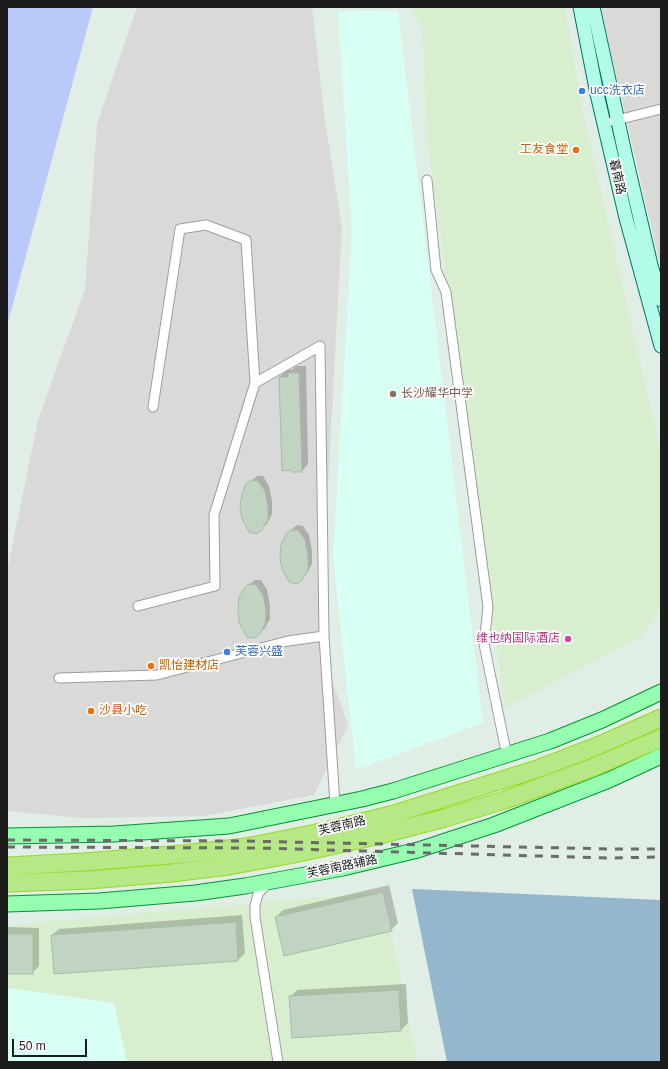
<!DOCTYPE html>
<html>
<head>
<meta charset="utf-8">
<style>
	body { margin:0 }
	#map { position:relative; width:668px; height:1069px; overflow:hidden; background:#e1eee5; font-family:Arial,sans-serif }
	canvas { display:block }
	.frame { position:absolute; inset:0; border:8px solid #1c1c1c; pointer-events:none }
	.scale { position:absolute; left:12px; top:1039px; width:75px; height:18px; box-sizing:border-box; border:2px solid #1c1c1c; border-top:0; padding-left:5px; font-size:12px; line-height:14px; white-space:nowrap; color:#1c1c1c; -webkit-text-stroke:3px #fff; paint-order:stroke }
</style>
</head>
<body>
<div id="map">
<canvas width="668" height="1069"></canvas>
<div class="frame"></div>
<div class="scale">50 m</div>
</div>
<script>
const ctx = document.querySelector('canvas').getContext('2d');
ctx.lineJoin = 'round';
function fill(path, color) { ctx.fillStyle = color; ctx.fill(path, 'evenodd'); }
const shape = rows => new Path2D(rows.map(r => 'M' + r).join(''));
function stroke(path, color, width, dash) { ctx.strokeStyle = color; ctx.lineWidth = width; ctx.lineCap = dash ? 'butt' : 'round'; ctx.setLineDash(dash || []); ctx.stroke(path); }
function drawText(font, color, halo, rows, align = 'center') {
  ctx.font = font + ' Arial,"Noto Sans SC",sans-serif'; ctx.lineWidth = 3.5; ctx.setLineDash([]); ctx.textBaseline = 'middle'; ctx.strokeStyle = halo; ctx.fillStyle = color; for (const [text, x, y, turn = 0] of rows) {
    ctx.save(); ctx.translate(x, y); ctx.rotate((+turn || 0) * Math.PI / 180); ctx.textAlign = isNaN(turn) ? turn : align; if (halo) ctx.strokeText(text, 0, 0); ctx.fillText(text, 0, 0); ctx.restore();
  }
}
const residential = shape([
	[137,7,312,7,324,114,342,228,323,576,325,661,348,725,314,795,204,816,83,818,7,811,7,571,38,420,85,289,97,124],
	[601,7,661,7,661,269,603,18]
]);
const commercial = shape([
	[411,7,565,7,583,112,661,454,661,606,642,636,505,708,428,146,422,28],
	[383,892,417,1062,127,1062,114,1003,7,988,7,925]
]);
const education = shape([
	[338,11,398,11,483,723,356,770,333,556,352,232],
	[7,988,114,1003,127,1062,7,1062]
]);
const forest = shape([
	[412,889,661,900,661,1062,447,1062]
]);
const park = shape([
	[7,7,93,7,7,326]
]);
const shadow = shape([
	[296,366,306,366,308,464,302,471,280,377,287,370,292,370],
	[257,476,263,476,269,486,272,501,272,514,267,524,262,529,247,485],
	[297,525,303,526,309,535,312,551,312,564,307,573,302,579,287,534],
	[255,580,261,580,267,590,270,605,270,619,265,628,259,634,245,589],
	[389,885,398,923,391,930,276,917,283,910],
	[242,915,245,953,238,960,52,935,59,929],
	[7,927,39,928,39,966,32,973,7,973],
	[406,984,408,1023,401,1030,293,1036,290,997,297,990]
]);
const building = shape([
	[288,373,299,373,302,472,291,472,291,470,282,471,279,377,288,377,288,373],
	[251,480,258,481,265,491,268,507,268,520,262,530,257,534,249,532,242,519,240,507,242,494,246,484,251,480],
	[291,530,298,530,305,540,308,556,308,570,302,580,297,584,289,582,282,569,280,557,281,544,286,534,291,530],
	[249,584,256,585,263,595,266,611,265,624,260,634,255,638,247,637,239,623,238,611,239,598,244,588,249,584],
	[383,892,392,931,284,956,275,917,383,892],
	[236,922,238,961,54,974,51,935,236,922],
	[7,934,33,934,33,974,7,974,7,934],
	[399,990,401,1031,292,1038,289,996,399,990]
]);
const street = shape([
	[613,121,661,109],
	[427,180,436,270,446,292,488,607,484,644,507,756],
	[153,407,180,229,206,225,246,240,255,383],
	[138,606,215,586,214,515,255,383,320,346,324,636,335,804],
	[59,678,157,675,288,641,324,636],
	[268,884,262,889,258,894,255,906,255,917,278,1062]
]);
const secondary = shape([
	[580,7,597,94,626,218,661,346],
	[593,7,626,158,651,265,661,300]
]);
const primary = shape([
	[7,836,114,834,229,826,362,799,393,791,550,741,602,720,661,692],
	[7,904,99,901,195,893,245,886,343,868,418,850,494,825,609,780,661,756]
]);
const highway = shape([
	[7,866,84,862,182,854,246,847,321,832,394,814,540,768,595,747,661,718],
	[7,883,89,880,172,873,229,866,294,854,376,836,445,818,505,800,594,767,661,738]
]);
const rail = shape([
	[7,840,243,841,612,849,661,849],
	[7,847,258,848,609,858,661,857]
]);
const markers = [
	[582,91,4,"#3f7fe0"],
	[576,150,4,"#e8710a"],
	[393,394,4,"#8d6e63"],
	[568,639,4,"#d1479c"],
	[227,652,4,"#3f7fe0"],
	[151,666,4,"#e8710a"],
	[91,711,4,"#e8710a"]
];
const shopNames = [
	["ucc洗衣店",590,91],
	["芙蓉兴盛",235,652]
];
const foodNames = [
	["工友食堂",568,150,"right"],
	["凯怡建材店",159,666],
	["沙县小吃",99,711]
];
const streetNames = [
	["暮南路",617,177,77],
	["芙蓉南路",342,826,-13],
	["芙蓉南路辅路",342,867,-12]
];
const educationNames = [
	["长沙耀华中学",401,394]
];
const hotelNames = [
	["维也纳国际酒店",560,639]
];
fill(residential, '#d9dad8');
fill(commercial, '#d8efcf');
fill(education, '#d8fff3');
fill(forest, '#94b7ce');
fill(park, '#bbc9fa');
fill(shadow, '#0003');
fill(building, '#c1d4c4');
stroke(building, '#a3bfa7', 1);
stroke(street, '#9d9d9d', 11);
stroke(secondary, '#02735d', 15);
stroke(primary, '#009335', 17);
stroke(highway, '#99da1f', 19);
stroke(street, '#fff', 9);
stroke(secondary, '#b2fbe8', 13);
stroke(primary, '#95feb0', 15);
stroke(highway, '#b6e885', 17);
stroke(rail, '#6a6a6a', 3, [8, 8]);
for (const [x, y, r, color] of markers) { const dot = new Path2D(); dot.arc(x, y, r, 0, 2 * Math.PI); ctx.fillStyle = color; ctx.fill(dot); stroke(dot, '#fff', 1.5); }
drawText('12px', '#366cbe', '#fff', shopNames, 'left');
drawText('12px', '#c56008', '#fff', foodNames, 'left');
drawText('12px', '#1c1c1c', '#fff', streetNames);
drawText('12px', '#785e54', '#fff', educationNames, 'left');
drawText('12px', '#b23c85', '#fff', hotelNames, 'right');
</script>
</body>
</html>
